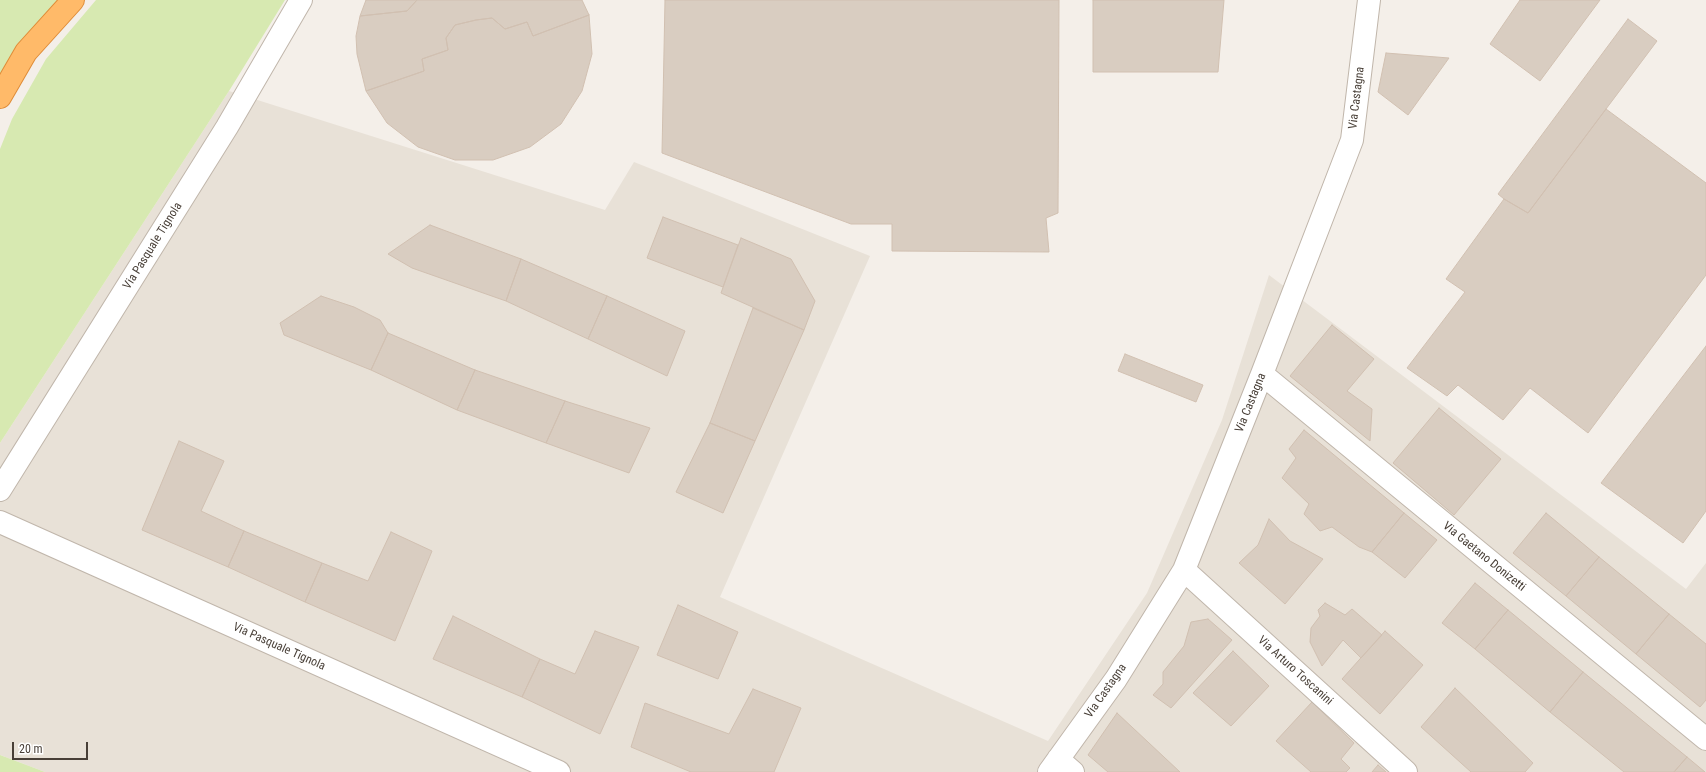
<!DOCTYPE html>
<html>
<head>
<meta charset="utf-8">
<style>
	body { margin:0 }
	#map { position:relative; width:1706px; height:772px; overflow:hidden; background:#f4efe9; font-family:"Roboto Condensed",sans-serif }
	canvas { display:block }
	.scale { position:absolute; left:12px; top:742px; width:76px; height:18px; box-sizing:border-box; border:2px solid #483f37; border-top:0; padding-left:5px; font-size:12px; line-height:14px; white-space:nowrap; color:#483f37; -webkit-text-stroke:3px #fff; paint-order:stroke }
</style>
</head>
<body>
<div id="map">
<canvas width="1706" height="772"></canvas>
<div class="scale">20 m</div>
</div>
<script>
const ctx = document.querySelector('canvas').getContext('2d');
ctx.lineJoin = 'round';
function fill(path, color) { ctx.fillStyle = color; ctx.fill(path, 'evenodd'); }
const shape = rows => new Path2D(rows.map(r => 'M' + r).join(''));
function stroke(path, color, width, dash) { ctx.strokeStyle = color; ctx.lineWidth = width; ctx.lineCap = dash ? 'butt' : 'round'; ctx.setLineDash(dash || []); ctx.stroke(path); }
function drawText(font, color, halo, rows, align = 'center') {
  ctx.font = font + ' "Roboto Condensed",sans-serif'; ctx.lineWidth = 4; ctx.setLineDash([]); ctx.textBaseline = 'middle'; ctx.strokeStyle = halo; ctx.fillStyle = color; for (const [text, x, y, turn = 0] of rows) {
    ctx.save(); ctx.translate(x, y); ctx.rotate((+turn || 0) * Math.PI / 180); ctx.textAlign = isNaN(turn) ? turn : align; if (halo) ctx.strokeText(text, 0, 0); ctx.fillText(text, 0, 0); ctx.restore();
  }
}
const residential = shape([
	[229,91,605,210,634,162,870,256,720,597,1048,741,1147,593,1222,420,1269,275,1686,589,1706,563,1706,772,45,772,0,755,0,443]
]);
const green = shape([
	[0,0,58,0,18,48,0,78],
	[96,0,285,0,229,91,0,443,0,149,12,119,46,59],
	[0,755,45,772,0,772]
]);
const building = shape([
	[366,0,417,0,407,11,360,16,366,0],
	[417,0,582,0,589,15,533,36,527,22,505,29,492,18,476,20,455,25,446,38,448,50,422,59,424,71,366,91,357,54,356,36,360,16,407,11,417,0],
	[665,0,1059,0,1058,213,1046,218,1049,252,892,251,892,224,851,224,662,153,665,0],
	[1093,0,1224,0,1218,72,1093,72,1093,0],
	[1520,0,1600,0,1540,81,1490,44,1520,0],
	[589,15,592,54,582,91,561,124,530,147,493,160,455,160,418,147,387,123,366,91,424,71,422,59,448,50,446,38,455,25,476,20,492,18,505,29,527,22,533,36,589,15],
	[1628,19,1657,41,1528,213,1504,199,1498,194,1628,19],
	[1386,53,1449,58,1408,115,1378,92,1386,53],
	[1606,109,1706,183,1706,275,1588,433,1530,388,1503,420,1458,385,1447,396,1407,368,1465,292,1446,279,1504,199,1528,213,1606,109],
	[663,217,738,245,723,287,647,258,663,217],
	[430,225,521,259,506,301,412,268,388,254,430,225],
	[741,238,791,259,815,301,804,330,721,293,741,238],
	[521,259,607,296,588,339,506,301,521,259],
	[321,296,354,307,380,320,388,333,371,370,284,335,280,323,321,296],
	[607,296,685,331,667,376,588,339,607,296],
	[753,308,804,330,755,441,710,423,753,308],
	[1332,325,1374,359,1347,391,1372,409,1370,441,1290,376,1332,325],
	[388,333,475,370,457,410,371,370,388,333],
	[1706,346,1706,511,1683,543,1601,483,1706,346],
	[1125,354,1203,385,1196,402,1118,371,1125,354],
	[475,370,565,401,546,443,457,410,475,370],
	[565,401,650,428,629,473,546,443,565,401],
	[1439,408,1501,459,1454,515,1393,463,1439,408],
	[710,423,755,441,723,513,676,492,710,423],
	[1304,430,1404,513,1372,552,1359,547,1332,527,1320,531,1304,514,1309,504,1282,478,1296,458,1289,449,1304,430],
	[179,441,224,461,201,511,244,531,228,567,142,530,179,441],
	[1404,513,1437,540,1405,578,1372,552,1404,513],
	[1546,513,1599,557,1566,596,1513,553,1546,513],
	[1269,519,1290,541,1323,559,1285,604,1239,563,1258,545,1269,519],
	[244,531,322,563,305,602,228,567,244,531],
	[391,532,432,551,395,641,305,602,322,563,368,581,391,532],
	[1599,557,1669,614,1636,654,1566,596,1599,557],
	[1475,583,1508,610,1475,649,1442,623,1475,583],
	[1325,603,1345,615,1352,609,1382,635,1361,658,1343,640,1322,666,1310,642,1311,628,1320,616,1318,610,1325,603],
	[678,605,738,632,718,679,657,655,678,605],
	[1508,610,1583,672,1550,712,1475,649,1508,610],
	[1669,614,1706,644,1706,700,1700,707,1636,654,1669,614],
	[453,616,540,659,522,697,433,659,453,616],
	[1208,619,1232,640,1171,708,1153,695,1163,684,1163,672,1184,646,1191,622,1208,619],
	[595,631,639,647,600,734,522,697,540,659,575,674,595,631],
	[1385,631,1423,665,1380,714,1342,679,1385,631],
	[1233,651,1269,686,1231,726,1193,693,1233,651],
	[1583,672,1687,757,1674,772,1624,772,1550,712,1583,672],
	[1455,688,1533,763,1525,772,1471,772,1421,727,1455,688],
	[753,689,801,708,774,772,691,772,631,747,645,703,729,734,753,689],
	[1312,702,1354,743,1341,759,1350,768,1346,772,1311,772,1276,741,1312,702],
	[1117,713,1180,772,1108,772,1088,755,1117,713],
	[1687,757,1705,772,1674,772,1687,757],
	[1378,765,1386,772,1372,772,1378,765]
]);
const street = shape([
	[1262,374,1706,739],
	[0,490,227,127,301,0],
	[0,522,559,772],
	[1184,570,1406,772],
	[1058,759,1073,772],
	[1049,772,1116,679,1184,570,1262,374,1352,140,1369,0]
]);
const highway = shape([
	[0,97,26,52,73,0]
]);
const streetNames = [
	["Via Castagna",1357,98,-83],
	["Via Pasquale Tignola",153,246,-58],
	["Via Castagna",1251,403,-68],
	["Via Gaetano Donizetti",1484,557,39],
	["Via Pasquale Tignola",279,647,24],
	["Via Arturo Toscanini",1295,671,42],
	["Via Castagna",1106,691,-55]
];
fill(residential, '#e8e1d7');
fill(green, '#d7e9b1');
fill(building, '#d9cdc1');
stroke(building, '#d1c0b1', 1);
stroke(street, '#c0b6ab', 24);
stroke(highway, '#df8c38', 24);
stroke(street, '#fff', 22);
stroke(highway, '#ffba69', 22);
drawText('12px', '#483f37', '#fff', streetNames);
</script>
</body>
</html>
